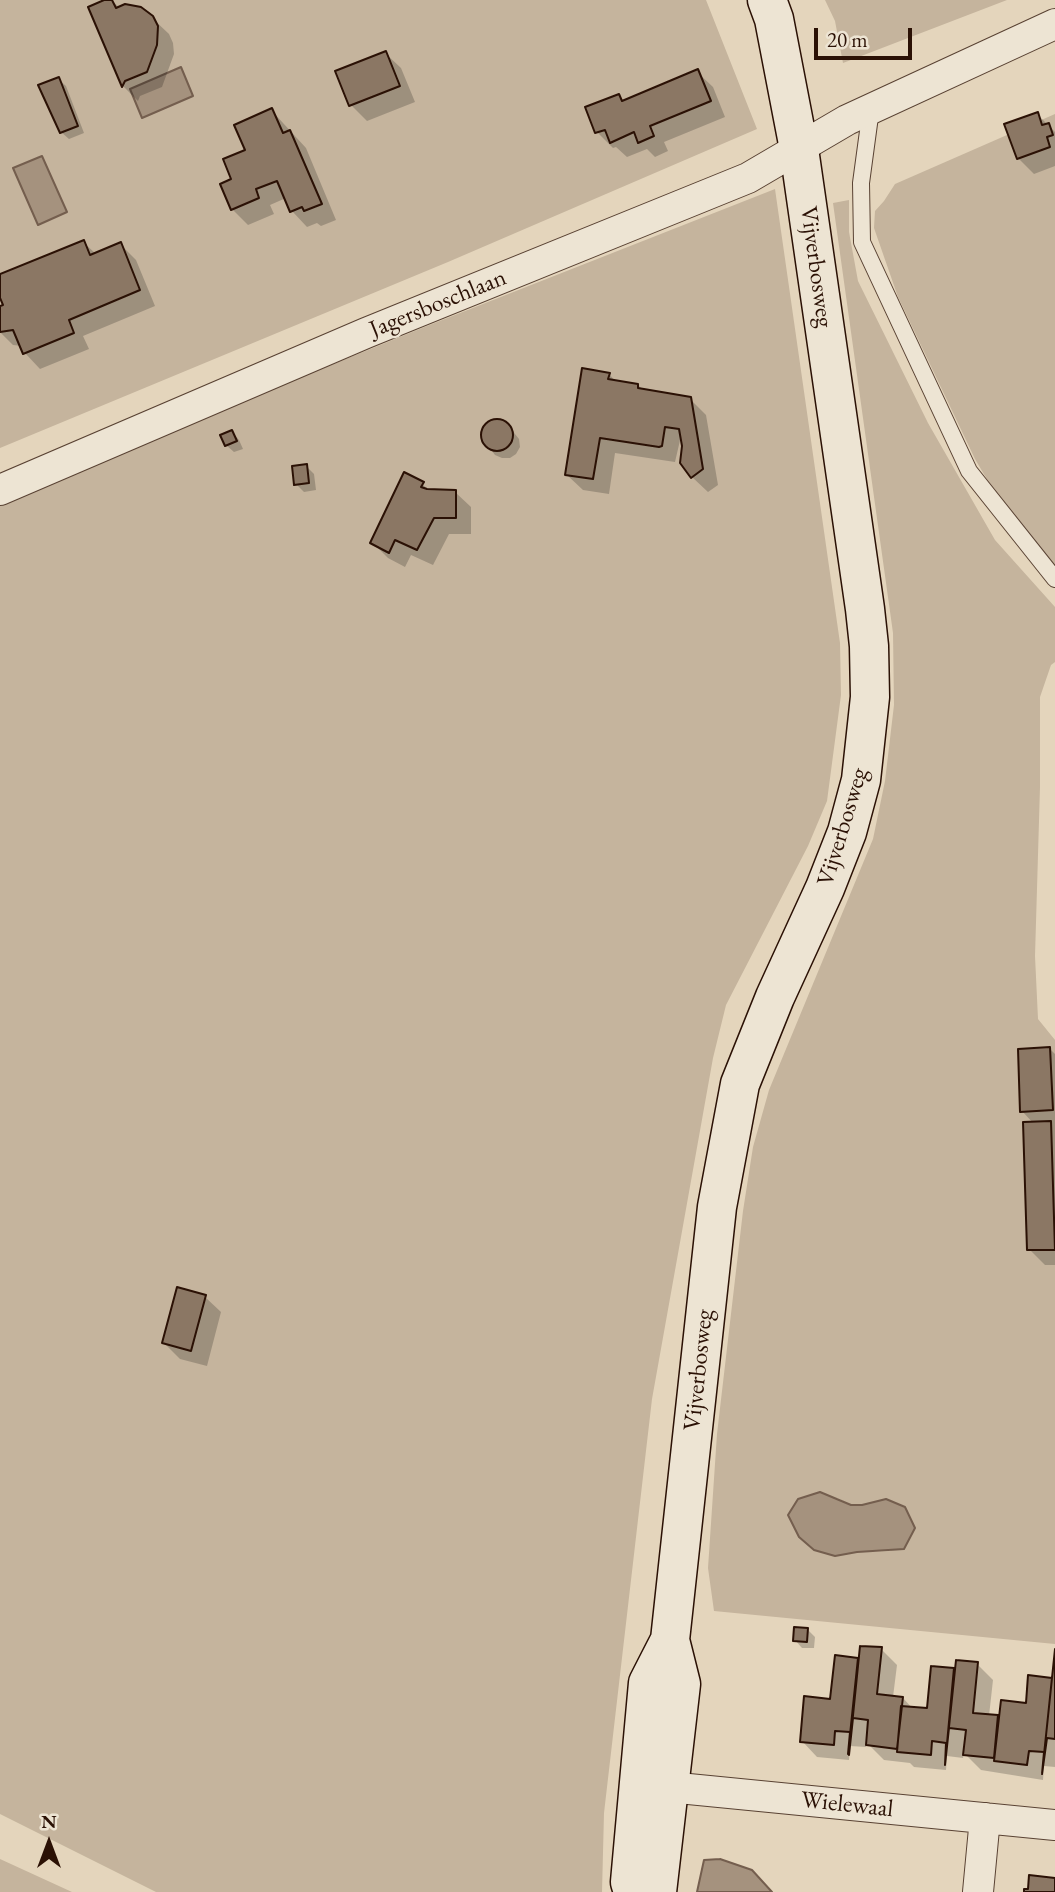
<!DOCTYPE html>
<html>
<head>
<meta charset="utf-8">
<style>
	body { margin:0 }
	#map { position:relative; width:1055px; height:1892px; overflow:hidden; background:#e4d5bc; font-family:"EB Garamond",serif }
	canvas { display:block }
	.north { position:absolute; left:14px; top:1808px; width:70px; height:70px; -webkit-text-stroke:5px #ede4d3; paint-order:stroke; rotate:0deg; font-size:19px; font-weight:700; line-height:28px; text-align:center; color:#2b1105 }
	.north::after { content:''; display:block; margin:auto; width:24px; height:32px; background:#2b1105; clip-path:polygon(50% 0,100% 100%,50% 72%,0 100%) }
	.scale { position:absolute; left:814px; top:28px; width:98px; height:32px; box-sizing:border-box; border:4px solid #2b1105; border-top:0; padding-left:9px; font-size:21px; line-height:24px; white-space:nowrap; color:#2b1105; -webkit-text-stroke:5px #ede4d3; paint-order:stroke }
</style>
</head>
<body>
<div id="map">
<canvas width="1055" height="1892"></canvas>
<div class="north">N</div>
<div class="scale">20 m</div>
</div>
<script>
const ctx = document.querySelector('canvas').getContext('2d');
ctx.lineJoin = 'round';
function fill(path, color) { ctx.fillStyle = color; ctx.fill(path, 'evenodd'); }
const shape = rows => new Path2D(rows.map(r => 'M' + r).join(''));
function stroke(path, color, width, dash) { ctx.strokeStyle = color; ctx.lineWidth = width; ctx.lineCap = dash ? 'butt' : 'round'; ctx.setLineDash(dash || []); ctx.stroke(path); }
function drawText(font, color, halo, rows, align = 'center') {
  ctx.font = font + ' "EB Garamond",serif'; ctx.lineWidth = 5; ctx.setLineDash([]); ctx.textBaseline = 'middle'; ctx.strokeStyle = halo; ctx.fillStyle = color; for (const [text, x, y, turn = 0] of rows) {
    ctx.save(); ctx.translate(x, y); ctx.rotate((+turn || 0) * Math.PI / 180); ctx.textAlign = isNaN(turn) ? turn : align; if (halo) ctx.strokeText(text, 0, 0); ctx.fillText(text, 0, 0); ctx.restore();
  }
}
const green = shape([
	[0,0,706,0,757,129,448,262,0,448],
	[825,0,1007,0,843,63,835,21],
	[1055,114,1055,570,1011,520,975,459,898,297,874,228,875,211,884,201,895,184],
	[775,189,840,643,841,695,827,801,808,846,726,1005,713,1058,652,1399,604,1813,602,1892,156,1892,0,1814,0,502,95,461,427,326],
	[849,200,849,232,858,281,928,423,995,540,1055,607,1055,662,1051,665,1040,697,1040,787,1035,956,1038,1019,1055,1040,1055,1644,714,1611,708,1568,717,1434,743,1211,753,1147,769,1090,873,839,885,781,894,705,893,633,833,203],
	[837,1498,851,1505,862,1505,887,1499,891,1551,857,1552,835,1556],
	[0,1859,72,1892,0,1892]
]);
const water = shape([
	[181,67,193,96,142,118,130,89,181,67],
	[42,156,67,212,38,225,13,168,42,156],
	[820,1492,851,1505,862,1505,886,1499,905,1507,915,1528,904,1549,857,1552,835,1556,814,1550,799,1537,788,1515,798,1499,820,1492],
	[720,1859,752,1870,772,1892,697,1892,704,1860,720,1859]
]);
const shadow = shape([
	[108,0,111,0,120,8,152,18,169,34,173,43,174,54,162,87,140,96,138,101,123,86,91,8],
	[385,53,401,68,415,102,367,121,351,105,338,72],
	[697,72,713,87,725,117,664,142,668,151,655,157,647,149,627,157,616,147,613,148,597,132,619,96,624,102],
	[58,79,66,86,84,133,69,139,61,132],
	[272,111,306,148,336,220,321,226,317,223,307,227,292,211,286,198,270,205,274,214,248,225,232,209,233,180,247,151],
	[1037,114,1055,132,1055,166,1034,174,1018,158],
	[83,242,96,254,120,244,136,260,155,306,83,336,89,349,40,369,25,353,22,346,13,345,0,332,0,308,5,305,0,294,0,276],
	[609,374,616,382,638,385,644,391,690,399,706,415,718,485,708,492,692,477,681,436,675,462,615,453,609,494,583,490,567,475],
	[492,421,500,421,507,424,519,439,520,447,516,454,510,458,502,458,495,455,483,439,482,432,485,425],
	[232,432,239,440,243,449,234,452,226,445],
	[306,466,314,474,316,490,304,492,296,484],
	[422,484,430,491,455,492,471,507,471,534,449,534,433,565,411,555,405,567,388,558,372,542],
	[1049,1048,1055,1054,1055,1265,1045,1265,1029,1249,1034,1124,1022,1111],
	[205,1297,221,1312,207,1366,180,1359,164,1343],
	[808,1630,815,1637,814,1648,802,1648,795,1640],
	[881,1649,897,1665,893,1697,903,1698,913,1709,928,1710,933,1668,956,1670,977,1664,993,1680,989,1716,1001,1717,1027,1705,1053,1679,1055,1665,1055,1767,1044,1766,1043,1780,981,1770,964,1753,963,1758,947,1756,946,1770,914,1767,910,1763,884,1760,867,1743,866,1747,850,1746,849,1760,817,1757,802,1741,832,1701,836,1657,860,1660]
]);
const building = shape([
	[104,0,112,0,116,8,125,4,141,7,153,16,158,26,157,45,147,72,125,81,122,87,88,7,104,0],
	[386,51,400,86,349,106,335,71,386,51],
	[698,69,711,101,650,126,654,136,638,143,634,132,610,143,605,130,595,133,585,107,619,94,622,101,698,69],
	[59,77,78,126,60,133,38,85,59,77],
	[272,108,283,133,290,130,322,204,304,211,302,207,290,212,277,181,256,189,259,198,231,210,220,184,231,179,223,159,245,150,234,125,272,108],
	[1038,112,1042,125,1049,123,1053,135,1047,137,1050,147,1017,159,1004,124,1038,112],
	[84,240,90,255,121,242,140,290,69,320,74,333,23,354,13,330,0,332,0,306,3,305,0,298,0,274,84,240],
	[582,368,610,373,608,379,638,384,638,388,691,397,703,469,691,478,680,463,682,446,679,429,665,427,662,446,659,447,600,438,593,479,565,475,582,368],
	'481 435a16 16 0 1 1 32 0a16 16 0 1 1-32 0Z',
	[232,430,237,441,225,446,220,435,232,430],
	[307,464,309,483,294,485,292,466,307,464],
	[404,472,424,482,421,487,427,489,456,490,456,518,434,518,417,550,395,540,389,553,370,543,404,472],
	[1050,1047,1053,1110,1020,1112,1018,1049,1050,1047],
	[1051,1121,1055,1250,1027,1250,1023,1122,1051,1121],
	[177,1287,206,1295,191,1351,162,1343,177,1287],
	[794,1627,808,1628,807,1642,793,1641,794,1627],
	[860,1646,882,1647,877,1694,903,1697,897,1749,866,1745,868,1720,853,1718,849,1755,860,1646],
	[1055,1649,1055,1739,1047,1738,1042,1774,1055,1649],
	[835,1655,858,1658,848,1754,850,1732,835,1731,834,1745,800,1742,804,1696,830,1699,835,1655],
	[956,1660,978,1662,973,1713,998,1715,994,1758,963,1755,966,1730,949,1728,945,1765,956,1660],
	[931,1666,954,1668,945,1765,946,1743,932,1741,931,1755,897,1752,901,1706,927,1708,931,1666],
	[1028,1675,1052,1678,1042,1774,1044,1752,1029,1751,1027,1765,994,1761,1001,1700,1026,1703,1028,1675],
	[1029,1875,1055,1878,1055,1892,1024,1892,1024,1889,1028,1889,1029,1875]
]);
const lane = shape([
	[871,109,861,183,862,242,969,471,1055,579]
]);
const street = shape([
	[0,490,366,333,748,178,847,120,1055,24],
	[648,1785,1055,1825],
	[978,1892,985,1818]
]);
const secondary = shape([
	[633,1892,630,1882,648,1683,670,1640],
	[657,1892,681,1684,670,1640,717,1207,740,1084,775,997,825,888,847,832,861,780,870,697,869,646,865,609,799,149,774,19,767,0]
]);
const streetNames = [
	["Vijverbosweg",816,267,82],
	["Jagersboschlaan",438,304,-22],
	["Vijverbosweg",843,827,-73],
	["Vijverbosweg",699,1370,-84],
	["Wielewaal",847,1805,6]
];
fill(green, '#c5b49d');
fill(water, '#a5927e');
stroke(water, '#745e4e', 2);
fill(shadow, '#0003');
fill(building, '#8b7764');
stroke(building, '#2b1105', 2);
stroke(lane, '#594233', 18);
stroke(street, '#594233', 32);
stroke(secondary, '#2b1105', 41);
stroke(lane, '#ede4d3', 16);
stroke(street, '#ede4d3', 30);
stroke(secondary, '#ede4d3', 38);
drawText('24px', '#2b1105', '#ede4d3', streetNames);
</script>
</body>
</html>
